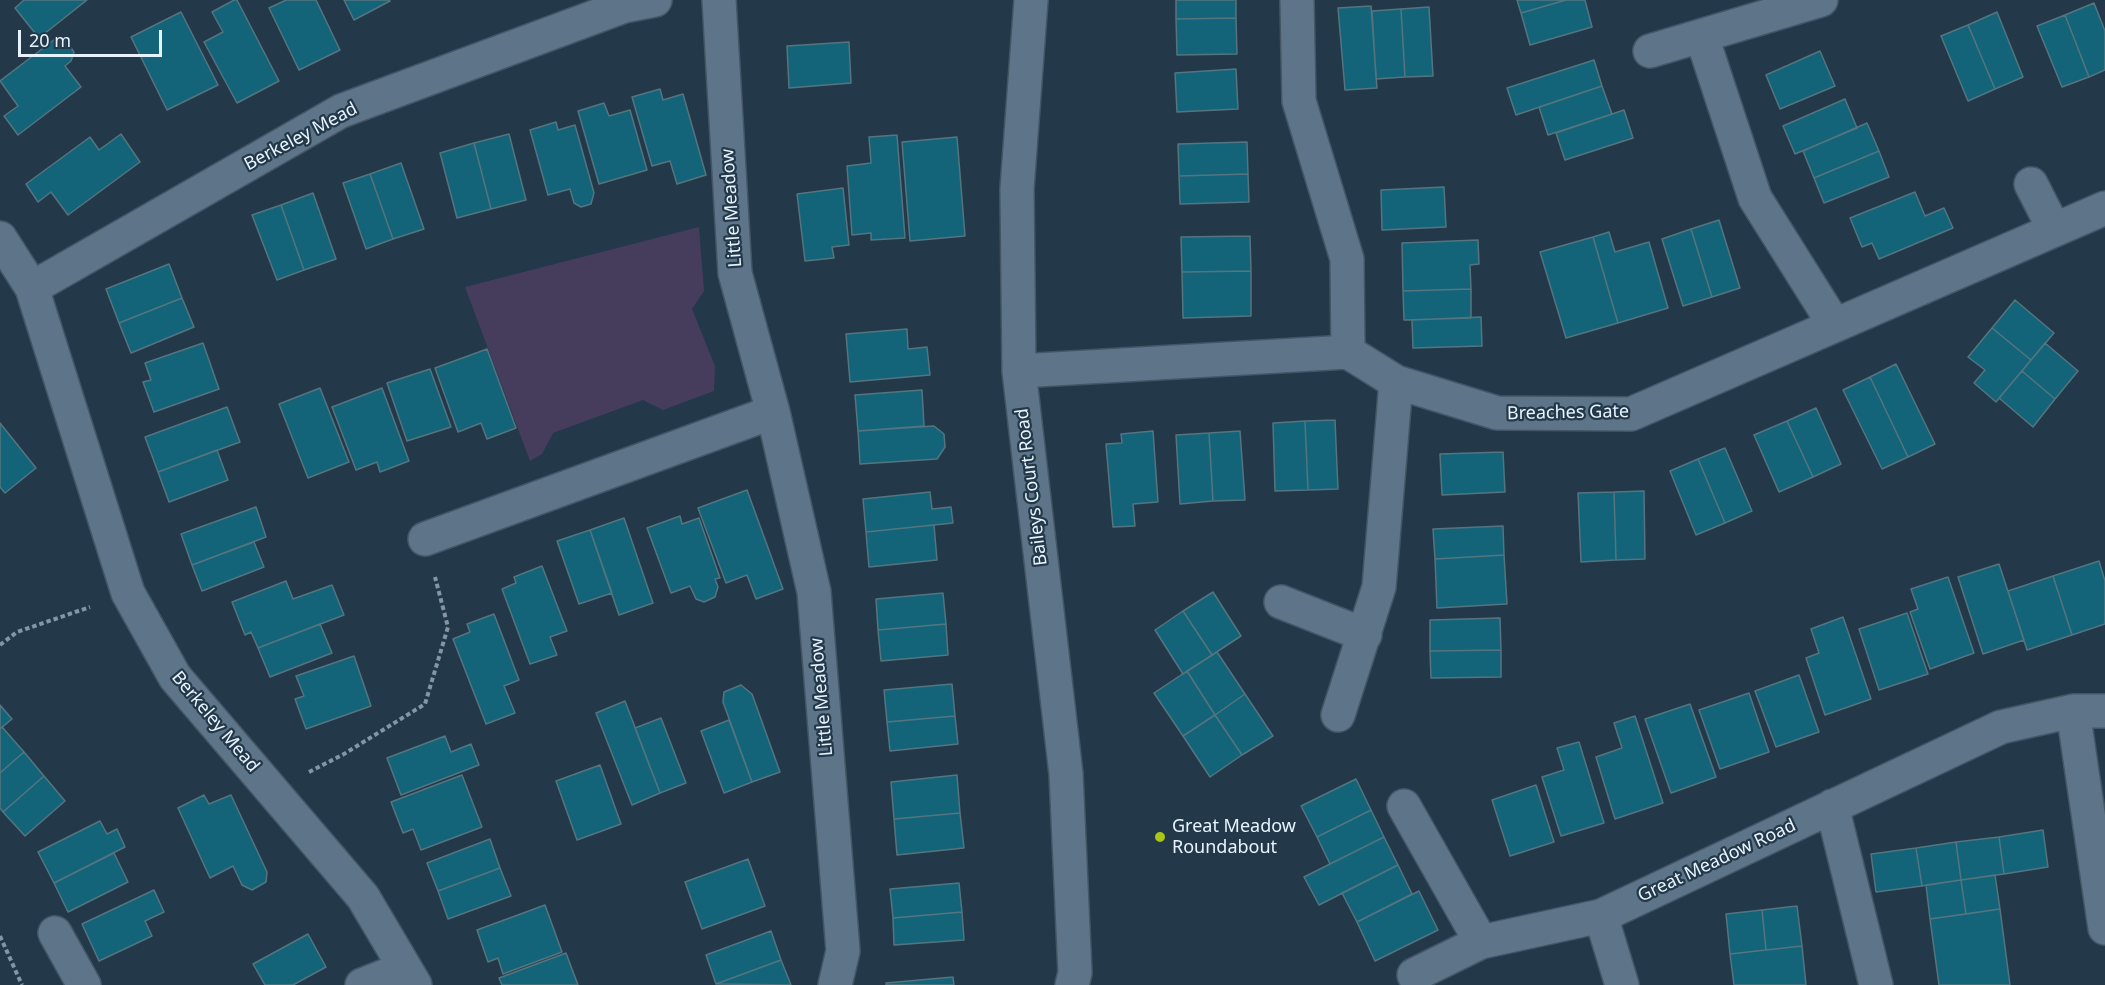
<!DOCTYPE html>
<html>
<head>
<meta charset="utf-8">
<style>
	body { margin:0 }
	#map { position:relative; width:2105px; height:985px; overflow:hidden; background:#233849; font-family:"Noto Sans",sans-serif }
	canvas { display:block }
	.scale { position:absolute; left:18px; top:30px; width:144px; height:27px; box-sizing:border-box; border:3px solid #e7f4ff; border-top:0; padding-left:8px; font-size:18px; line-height:21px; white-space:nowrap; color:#e7f4ff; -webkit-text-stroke:4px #233849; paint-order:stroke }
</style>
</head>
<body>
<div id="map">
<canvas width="2105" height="985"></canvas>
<div class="scale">20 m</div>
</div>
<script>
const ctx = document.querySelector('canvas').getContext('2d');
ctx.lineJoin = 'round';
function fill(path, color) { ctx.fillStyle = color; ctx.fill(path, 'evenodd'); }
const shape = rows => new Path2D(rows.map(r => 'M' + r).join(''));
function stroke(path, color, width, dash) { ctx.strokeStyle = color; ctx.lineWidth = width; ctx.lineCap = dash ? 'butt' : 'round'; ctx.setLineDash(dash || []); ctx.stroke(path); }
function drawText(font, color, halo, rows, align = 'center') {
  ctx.font = font + ' "Noto Sans",sans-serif'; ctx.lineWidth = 4.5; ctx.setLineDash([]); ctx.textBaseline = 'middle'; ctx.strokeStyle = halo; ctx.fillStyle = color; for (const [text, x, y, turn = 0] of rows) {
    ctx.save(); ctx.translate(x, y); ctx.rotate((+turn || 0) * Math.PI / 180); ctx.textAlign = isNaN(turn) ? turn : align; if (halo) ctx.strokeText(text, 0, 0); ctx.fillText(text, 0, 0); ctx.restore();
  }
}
const green = shape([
	[699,227,704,291,692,309,715,366,714,391,663,410,643,400,553,433,542,454,530,461,465,287]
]);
const building = shape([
	[24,0,87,0,39,38,15,8,24,0],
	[234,0,237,0,279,81,237,103,204,42,223,32,212,12,234,0],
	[286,0,316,0,340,50,299,70,269,8,286,0],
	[344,0,389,0,390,1,354,20,344,0],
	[1176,0,1236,0,1236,18,1176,19,1176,0],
	[1517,0,1566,0,1521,13,1517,0],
	[1566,0,1585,0,1592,27,1530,45,1521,13,1566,0],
	[2094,3,2105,31,2105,70,2089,77,2065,15,2094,3],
	[1371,6,1377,88,1345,90,1338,8,1371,6],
	[1429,7,1433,76,1405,77,1401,9,1429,7],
	[1401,9,1405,77,1376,79,1372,11,1401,9],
	[181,12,218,85,167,110,131,37,181,12],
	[1997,12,2023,77,1995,89,1968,25,1997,12],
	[2065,15,2089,77,2062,87,2037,26,2065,15],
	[1236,18,1237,54,1177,55,1176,19,1236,18],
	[1968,25,1995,89,1968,101,1941,36,1968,25],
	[55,39,66,41,74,52,71,61,65,66,81,87,18,135,4,116,18,106,0,81,55,39],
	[849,42,851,83,789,88,787,46,849,42],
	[1820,51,1835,86,1780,109,1766,75,1820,51],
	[1594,60,1602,86,1516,115,1507,88,1594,60],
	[1236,69,1238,109,1177,112,1175,73,1236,69],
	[1602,86,1612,114,1548,135,1539,107,1602,86],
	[660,89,663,100,683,94,706,175,677,184,670,161,652,166,632,97,660,89],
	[1845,99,1857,128,1795,154,1783,126,1845,99],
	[604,103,609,116,630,110,647,170,599,184,578,111,604,103],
	[1624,110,1633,138,1565,160,1556,133,1624,110],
	[556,122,558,130,575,125,594,193,591,204,581,207,574,203,570,189,548,195,530,130,556,122],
	[1867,123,1879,151,1814,178,1803,151,1867,123],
	[121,134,140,162,68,215,51,192,38,202,26,184,90,137,99,150,121,134],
	[509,134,526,200,491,209,474,143,509,134],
	[897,135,905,238,871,240,871,233,852,235,847,166,871,163,869,137,897,135],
	[957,137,965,236,910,241,902,142,957,137],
	[1247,142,1248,174,1179,176,1178,144,1247,142],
	[474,143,491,209,457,218,440,153,474,143],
	[1879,151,1889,177,1824,203,1814,178,1879,151],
	[401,163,424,229,393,239,370,174,401,163],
	[370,174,393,239,366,249,343,183,370,174],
	[1248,174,1249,202,1180,204,1179,176,1248,174],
	[1444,187,1446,227,1382,230,1381,190,1444,187],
	[843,188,849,245,832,247,834,258,805,261,797,194,843,188],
	[1915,192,1925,216,1944,208,1953,228,1879,259,1872,243,1862,247,1850,218,1915,192],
	[313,193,336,259,304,270,281,205,313,193],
	[281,205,304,270,277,280,252,215,281,205],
	[1719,220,1740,288,1712,297,1691,229,1719,220],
	[1691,229,1712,297,1683,306,1662,239,1691,229],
	[1609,232,1615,252,1649,242,1668,308,1618,323,1593,237,1609,232],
	[1250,236,1251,271,1182,272,1181,237,1250,236],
	[1593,237,1618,323,1566,338,1540,252,1593,237],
	[1478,240,1479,264,1470,265,1471,289,1403,291,1402,243,1478,240],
	[169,264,182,298,119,323,106,289,169,264],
	[1251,271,1251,316,1183,318,1182,272,1251,271],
	[1471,289,1471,318,1404,320,1403,291,1471,289],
	[182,298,194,327,131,353,119,323,182,298],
	[2015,300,2054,333,2031,360,1992,328,2015,300],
	[1481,317,1482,346,1413,348,1412,320,1481,317],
	[1992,328,2031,360,1996,402,1974,383,1985,370,1968,357,1992,328],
	[907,329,908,349,927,347,930,375,850,382,846,334,907,329],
	[203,343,219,389,154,412,143,382,151,380,145,363,203,343],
	[2045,343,2078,371,2055,399,2022,371,2045,343],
	[487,349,516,428,487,439,481,423,458,432,435,368,487,349],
	[1896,364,1935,444,1908,457,1870,377,1896,364],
	[430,369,451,427,407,441,387,383,430,369],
	[2022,371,2055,399,2033,427,1999,398,2022,371],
	[1870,377,1908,457,1882,469,1843,390,1870,377],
	[320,388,349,462,308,478,279,404,320,388],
	[382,388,409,461,380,472,377,462,356,470,332,407,382,388],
	[922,390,924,426,858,431,855,395,922,390],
	[227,407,240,442,158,472,145,437,227,407],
	[1816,408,1841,464,1813,477,1787,421,1816,408],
	[1335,420,1338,489,1308,490,1305,421,1335,420],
	[1305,421,1308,490,1275,491,1273,423,1305,421],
	[1787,421,1813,477,1779,492,1754,435,1787,421],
	[0,423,36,468,5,493,0,487,0,423],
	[934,426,944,434,945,447,937,459,860,464,858,431,934,426],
	[1153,431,1158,502,1133,504,1135,526,1113,527,1106,444,1122,443,1121,434,1153,431],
	[1240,431,1245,500,1213,501,1209,433,1240,431],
	[1209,433,1213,501,1180,504,1176,435,1209,433],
	[1725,448,1752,511,1725,523,1698,459,1725,448],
	[217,450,228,480,169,502,158,472,217,450],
	[1503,452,1505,492,1442,495,1440,454,1503,452],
	[1698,459,1725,523,1696,535,1670,471,1698,459],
	[747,490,783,589,756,599,747,575,726,583,698,508,747,490],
	[1644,491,1645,559,1616,560,1614,492,1644,491],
	[930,492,932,509,951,507,953,523,866,532,863,499,930,492],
	[1614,492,1616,560,1581,562,1578,493,1614,492],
	[256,507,266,537,192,565,181,534,256,507],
	[680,516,682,524,699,518,720,578,715,579,718,587,715,597,704,602,696,599,690,586,671,593,647,528,680,516],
	[624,518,653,603,619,615,590,530,624,518],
	[934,525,937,560,869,567,866,532,934,525],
	[1503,526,1504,555,1435,559,1433,529,1503,526],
	[590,530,612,593,579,604,557,541,590,530],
	[254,542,264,567,202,591,192,565,254,542],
	[1504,555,1507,604,1437,608,1435,559,1504,555],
	[2099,561,2105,581,2105,624,2072,635,2053,576,2099,561],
	[1999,564,2024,640,1983,654,1958,577,1999,564],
	[542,566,567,631,550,637,557,655,530,664,502,589,516,583,514,577,542,566],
	[2053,576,2072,635,2027,650,2008,591,2053,576],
	[1948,577,1974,653,1930,669,1910,612,1918,609,1911,589,1948,577],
	[286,581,293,599,332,585,344,615,258,648,251,632,245,635,232,602,286,581],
	[1213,592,1241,636,1212,655,1183,611,1213,592],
	[943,593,946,624,878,630,876,599,943,593],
	[1183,611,1212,655,1183,674,1155,630,1183,611],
	[1907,613,1928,674,1879,690,1859,629,1907,613],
	[494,614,519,680,504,686,515,713,486,724,453,639,470,632,467,624,494,614],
	[1843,617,1871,699,1825,715,1806,658,1819,653,1811,629,1843,617],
	[1500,618,1501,650,1430,651,1430,620,1500,618],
	[320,624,332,653,270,677,258,648,320,624],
	[946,624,948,655,881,661,878,630,946,624],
	[1501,650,1501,677,1431,678,1430,651,1501,650],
	[1217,652,1245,694,1215,715,1187,671,1217,652],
	[354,656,371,706,306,729,295,699,304,696,296,676,354,656],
	[1187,671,1215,715,1183,736,1154,693,1187,671],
	[1799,675,1819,732,1776,747,1755,691,1799,675],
	[952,684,955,716,887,722,884,690,952,684],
	[741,685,752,694,780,772,752,782,723,702,724,692,741,685],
	[1749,693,1769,752,1720,769,1699,710,1749,693],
	[1245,694,1273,736,1242,755,1215,715,1245,694],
	[625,701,660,793,632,805,596,713,625,701],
	[1690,704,1716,777,1671,793,1645,719,1690,704],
	[0,705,12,719,0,729,0,705],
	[1215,715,1242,755,1210,777,1183,736,1215,715],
	[955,716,958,744,890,751,887,722,955,716],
	[1635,716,1663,803,1615,819,1596,757,1622,748,1614,723,1635,716],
	[661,718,686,783,660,793,635,728,661,718],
	[729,720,752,782,724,793,701,731,729,720],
	[2,727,24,752,0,773,0,729,2,727],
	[445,736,451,752,471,744,479,765,401,795,387,758,445,736],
	[1579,742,1604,823,1561,836,1542,777,1564,770,1557,748,1579,742],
	[24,752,44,776,3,812,0,808,0,773,24,752],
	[600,765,621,824,577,840,556,781,600,765],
	[462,775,482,827,421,850,413,829,403,833,391,802,462,775],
	[957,775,960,813,894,819,891,782,957,775],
	[44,776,65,801,25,836,3,812,44,776],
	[1356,779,1371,810,1317,837,1301,806,1356,779],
	[1536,785,1554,842,1510,856,1492,800,1536,785],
	[204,795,209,804,231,795,267,872,266,882,252,890,242,885,233,866,210,878,178,808,204,795],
	[1371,810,1384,837,1330,864,1317,837,1371,810],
	[960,813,964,848,897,855,894,819,960,813],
	[100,821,107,834,117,829,125,847,54,883,38,852,100,821],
	[2043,830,2048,867,2004,874,1999,837,2043,830],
	[1384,837,1398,865,1319,905,1304,877,1384,837],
	[1999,837,2004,874,1961,880,1956,842,1999,837],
	[490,839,500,868,438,891,427,863,490,839],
	[1956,842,1961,880,1922,886,1916,848,1956,842],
	[1916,848,1922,886,1876,892,1871,854,1916,848],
	[114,853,128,882,68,912,54,883,114,853],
	[748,859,765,906,702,929,685,882,748,859],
	[1398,865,1412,894,1357,922,1342,893,1398,865],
	[500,868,511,896,448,919,438,891,500,868],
	[1995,875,2000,909,1966,914,1961,880,1995,875],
	[1961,880,1966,914,1930,919,1926,885,1961,880],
	[959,883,962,912,893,918,890,889,959,883],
	[154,890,164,912,145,921,152,936,99,961,82,924,154,890],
	[1419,891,1438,930,1375,961,1357,922,1419,891],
	[545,905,562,952,503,974,498,958,488,962,477,930,545,905],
	[1797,906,1802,946,1766,950,1762,910,1797,906],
	[2000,909,2010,985,1939,985,1930,919,2000,909],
	[1762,910,1766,950,1730,954,1726,914,1762,910],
	[962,912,964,940,894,945,893,918,962,912],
	[771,931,781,960,716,984,706,955,771,931],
	[308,934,326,967,293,985,265,985,253,964,308,934],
	[1802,946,1806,985,1734,985,1730,954,1802,946],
	[566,953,578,985,502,985,499,978,566,953],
	[781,960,791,985,716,984,781,960],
	[953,977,954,985,886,985,886,983,953,977]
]);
const path = shape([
	[0,645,17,632,90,607],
	[309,772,344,754,425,704,448,627,435,577],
	[0,936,22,985]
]);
const minor = shape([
	[719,0,735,273,773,412,814,592,843,951,835,985],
	[1031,0,1017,189,1019,371,1066,774,1075,973,1072,985],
	[1297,0,1299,101,1347,259,1348,352],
	[1702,37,1755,198,1834,324],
	[1650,51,1821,0],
	[2031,184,2054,229],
	[0,238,32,288,128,593,175,677,363,897,415,985],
	[32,288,341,111,624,6,655,0],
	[1019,371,1348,352,1396,382,1497,413,1631,414,2105,208],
	[425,539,773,412],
	[1281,602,1365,635],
	[2073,711,2105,928],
	[1338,715,1379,587,1396,382],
	[1404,806,1481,942],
	[1832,806,1876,985],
	[1601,916,1622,985],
	[55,933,84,985],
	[1414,975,1481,942,1601,916,2001,727,2073,711,2105,711],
	[362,985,405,968]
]);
const markers = [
	[1160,837,6,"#abc614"]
];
const streetNames = [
	["Berkeley Mead",301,137,-28],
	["Little Meadow",732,208,-94],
	["Breaches Gate",1568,413,-1],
	["Baileys Court Road",1032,487,-97],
	["Little Meadow",822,697,-95],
	["Berkeley Mead",215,722,50],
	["Great Meadow Road",1717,861,-25]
];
const poiNames = [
	["Great Meadow",1172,827],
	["Roundabout",1172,848]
];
fill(green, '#463d5d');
fill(building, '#146479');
stroke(building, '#54757f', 1.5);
stroke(minor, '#445665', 36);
stroke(path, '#8495a3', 4, [4.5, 3]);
stroke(minor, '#5e7488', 33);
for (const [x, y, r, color] of markers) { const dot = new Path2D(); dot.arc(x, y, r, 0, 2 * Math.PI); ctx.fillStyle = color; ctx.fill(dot); stroke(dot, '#233849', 2); }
drawText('18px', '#e7f4ff', '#233849', streetNames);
drawText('18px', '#e7f4ff', '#233849', poiNames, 'left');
</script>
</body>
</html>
